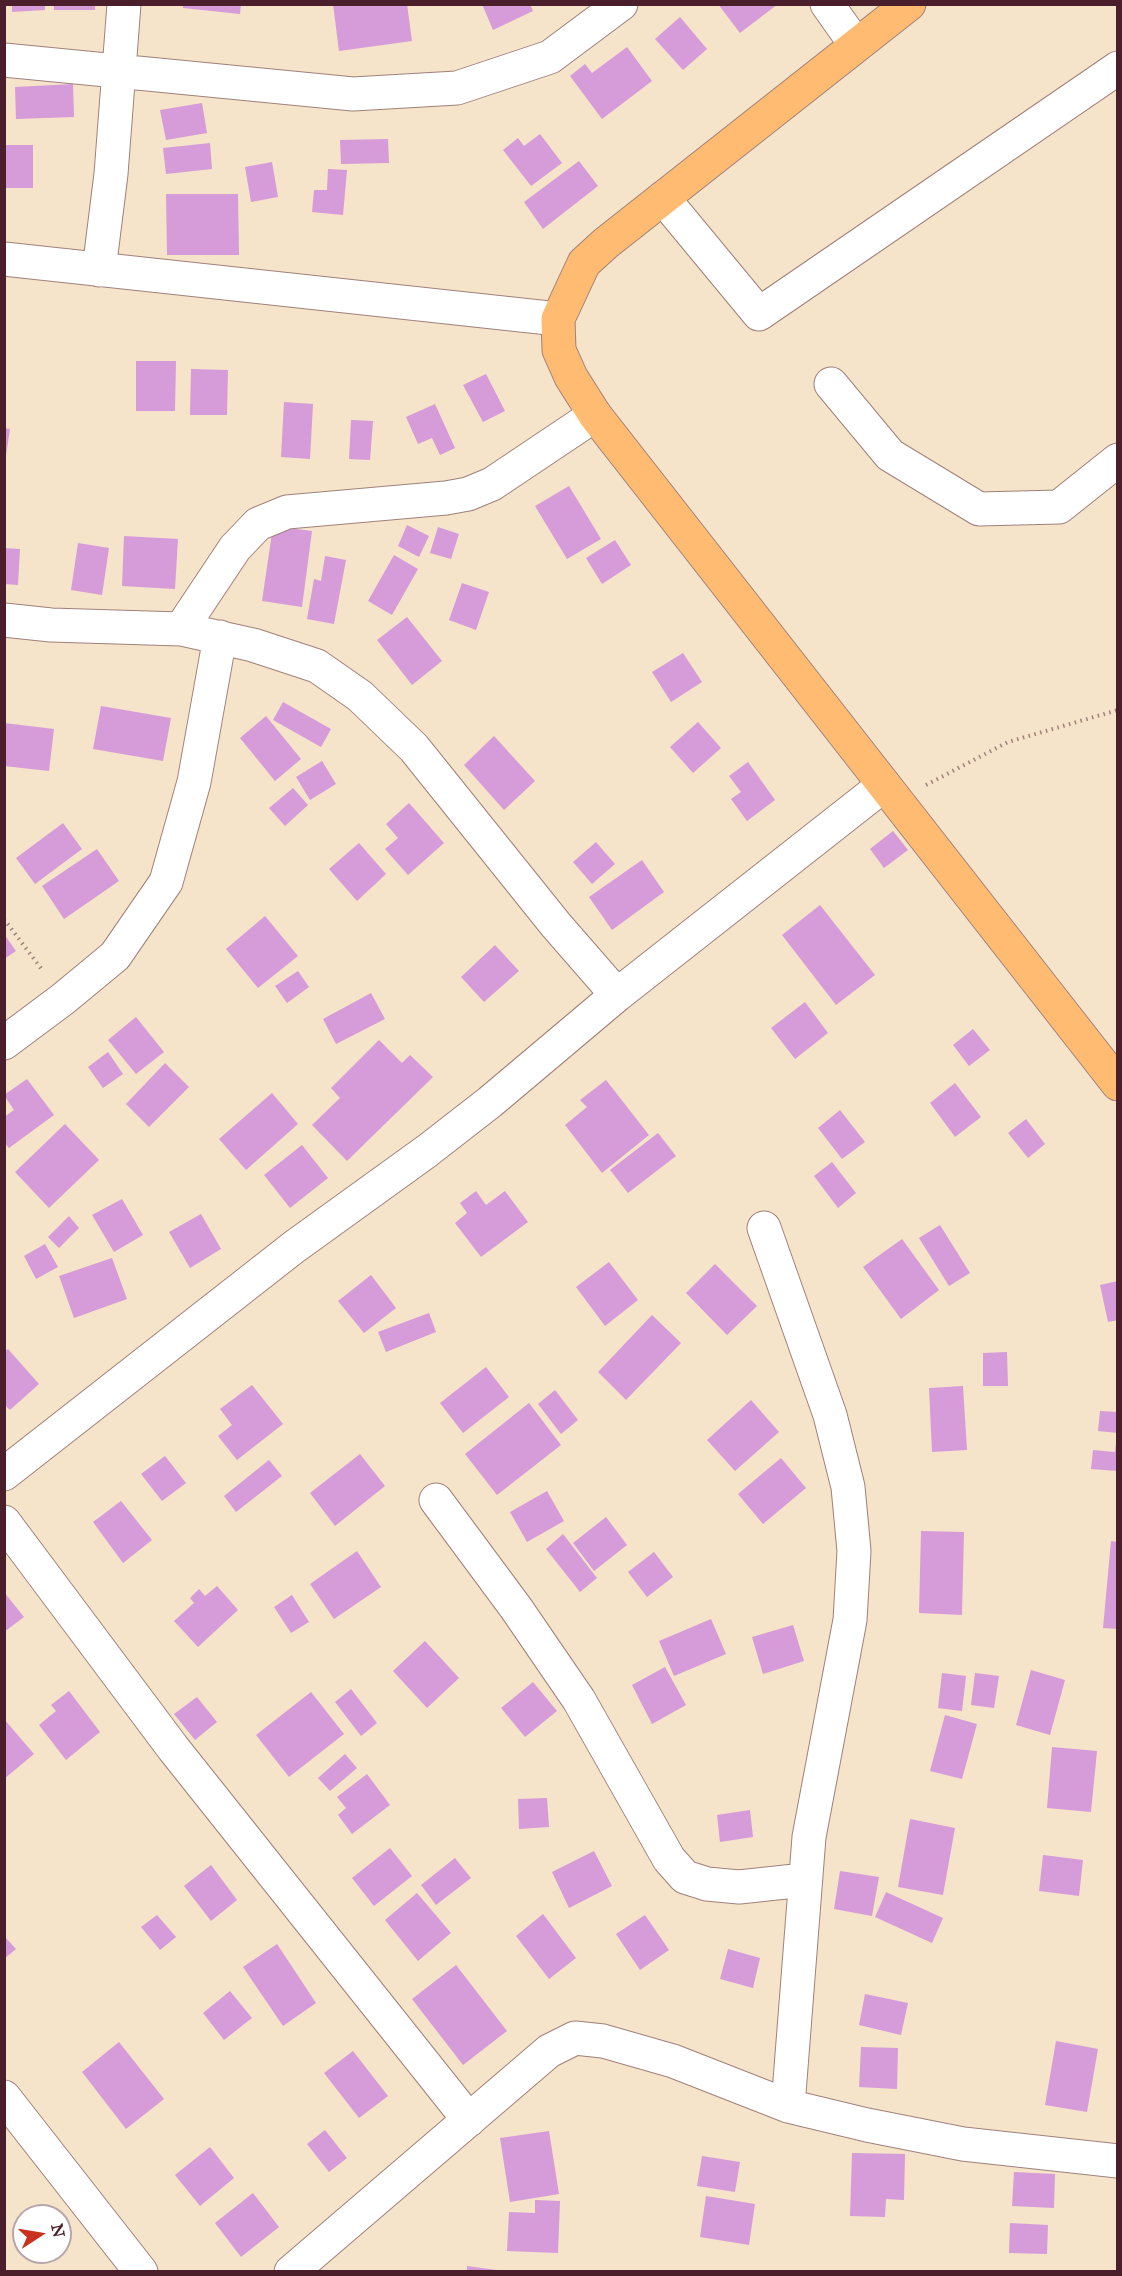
<!DOCTYPE html>
<html>
<head>
<meta charset="utf-8">
<style>
	body { margin:0 }
	#map { position:relative; width:1122px; height:2276px; overflow:hidden; background:#f5e3ca; font-family:"IM FELL Great Primer",serif }
	canvas { display:block }
	.frame { position:absolute; inset:0; border:6px solid #4a1f2b; pointer-events:none }
	.north { position:absolute; left:12px; top:2204px; width:60px; height:60px; box-sizing:border-box; background:#fff; border:2px solid #b7a5aa; border-radius:50%; rotate:78deg; font-size:16px; font-weight:700; line-height:24px; text-align:center; color:#4a1f2b }
	.north::after { content:''; display:block; margin:auto; width:21px; height:27px; background:#c8321e; clip-path:polygon(50% 0,100% 100%,50% 72%,0 100%) }
</style>
</head>
<body>
<div id="map">
<canvas width="1122" height="2276"></canvas>
<div class="frame"></div>
<div class="north">N</div>
</div>
<script>
const ctx = document.querySelector('canvas').getContext('2d');
ctx.lineJoin = 'round';
function fill(path, color) { ctx.fillStyle = color; ctx.fill(path, 'evenodd'); }
const shape = rows => new Path2D(rows.map(r => 'M' + r).join(''));
function stroke(path, color, width, dash) { ctx.strokeStyle = color; ctx.lineWidth = width; ctx.lineCap = dash ? 'butt' : 'round'; ctx.setLineDash(dash || []); ctx.stroke(path); }
const building = shape([
	[12,4,45,4,45,10,12,12],
	[183,4,241,4,240,14,183,8],
	[333,4,407,4,412,41,339,51],
	[482,4,530,4,533,11,493,30],
	[718,4,778,4,740,33],
	[54,5,95,5,95,10,54,10],
	[680,17,707,49,683,70,655,39],
	[627,47,652,81,602,119,570,76,585,64,592,73],
	[73,84,74,117,16,119,15,87],
	[202,103,207,133,166,140,160,110],
	[540,134,562,163,531,186,503,150,518,138,524,146],
	[388,139,389,163,341,164,340,140],
	[210,143,212,169,166,174,163,148],
	[4,145,33,145,33,188,4,188],
	[579,161,598,186,543,229,524,202],
	[272,162,278,197,251,202,245,167],
	[328,169,347,170,343,215,312,212,314,190,327,190],
	[166,194,238,194,239,255,167,255],
	[136,361,176,361,175,411,136,411],
	[191,369,228,370,227,415,190,415],
	[486,374,505,411,483,422,463,385],
	[284,402,313,404,310,459,281,457],
	[435,404,455,448,440,455,432,438,418,444,406,417],
	[351,420,373,421,370,460,349,459],
	[4,428,10,429,6,455,4,455],
	[569,486,601,539,567,559,535,506],
	[407,525,429,536,419,557,398,546],
	[273,526,312,531,302,607,262,601],
	[438,527,459,534,451,559,430,553],
	[124,536,178,539,175,589,122,586],
	[615,540,631,565,602,584,586,558],
	[78,543,109,548,102,595,71,590],
	[4,548,20,549,18,585,4,584],
	[394,555,418,569,392,615,368,601],
	[325,556,346,560,334,624,307,619,314,579,321,581],
	[462,583,489,592,476,630,449,620],
	[407,617,442,661,412,685,377,640],
	[683,653,702,682,671,702,652,672],
	[283,702,331,729,321,747,273,720],
	[101,706,171,718,163,761,93,749],
	[266,716,301,759,275,781,240,738],
	[698,722,721,748,693,773,670,747],
	[4,723,54,729,49,771,4,766],
	[494,736,535,781,504,810,464,765],
	[322,761,336,784,310,800,296,777],
	[748,762,775,800,747,821,731,799,741,792,729,776],
	[293,788,308,805,285,826,269,808],
	[409,803,444,843,408,875,385,849,398,838,386,824],
	[63,823,82,849,35,884,16,858],
	[893,831,908,850,884,868,870,849],
	[596,842,615,864,592,884,573,862],
	[359,843,386,874,357,901,329,869],
	[97,849,119,881,64,919,42,886],
	[642,860,664,892,612,930,589,897],
	[820,905,875,975,836,1005,782,935],
	[265,916,298,956,258,988,226,949],
	[4,934,16,951,4,959],
	[495,945,519,971,484,1002,461,977],
	[298,971,309,987,287,1003,275,986],
	[371,993,385,1019,336,1044,323,1019],
	[805,1002,828,1033,795,1059,771,1028],
	[136,1017,164,1052,136,1074,108,1040],
	[973,1029,990,1050,969,1066,953,1045],
	[379,1040,402,1063,410,1055,433,1077,347,1161,312,1125,340,1098,331,1088],
	[108,1052,123,1074,103,1088,88,1067],
	[165,1063,189,1087,149,1127,126,1104],
	[27,1079,54,1115,9,1148,4,1142,4,1117,14,1110,4,1095],
	[606,1080,649,1135,602,1173,565,1125,587,1107,580,1100],
	[955,1083,981,1117,955,1137,930,1103],
	[272,1093,298,1124,246,1170,219,1139],
	[840,1110,865,1142,842,1159,818,1128],
	[1026,1119,1045,1144,1028,1158,1008,1133],
	[65,1124,99,1160,49,1208,15,1172],
	[658,1133,676,1156,628,1193,610,1170],
	[302,1145,328,1178,290,1208,264,1175],
	[832,1162,856,1193,838,1208,814,1176],
	[476,1191,486,1205,505,1191,528,1222,481,1257,455,1223,467,1213,460,1203],
	[122,1199,143,1235,114,1252,92,1215],
	[201,1214,221,1249,190,1268,169,1232],
	[69,1216,79,1228,59,1248,48,1237],
	[940,1225,970,1273,949,1286,919,1238],
	[902,1239,939,1290,901,1319,863,1267],
	[45,1244,58,1267,36,1279,24,1256],
	[112,1258,127,1299,74,1318,59,1276],
	[609,1262,638,1300,605,1326,576,1287],
	[715,1264,757,1306,727,1335,686,1293],
	[371,1275,396,1308,364,1333,338,1301],
	[1118,1281,1118,1320,1108,1322,1100,1285],
	[429,1313,436,1332,386,1352,378,1332],
	[652,1315,681,1343,626,1400,598,1372],
	[8,1349,39,1384,10,1410,4,1404,4,1352],
	[1007,1352,1008,1386,983,1386,983,1353],
	[486,1367,509,1397,463,1433,440,1403],
	[252,1385,283,1424,237,1460,218,1436,232,1425,220,1409],
	[963,1386,967,1450,932,1452,929,1388],
	[555,1390,578,1420,561,1434,538,1404],
	[751,1400,779,1432,735,1471,707,1440],
	[529,1403,561,1445,497,1495,465,1454],
	[1100,1411,1118,1412,1118,1433,1098,1431],
	[1116,1443,1118,1443,1118,1471,1091,1469,1093,1450,1115,1452],
	[360,1454,385,1486,335,1526,310,1493],
	[165,1456,186,1483,162,1501,141,1474],
	[781,1458,806,1488,763,1524,738,1494],
	[269,1460,282,1476,236,1512,224,1496],
	[547,1491,564,1521,527,1542,510,1512],
	[121,1501,152,1540,123,1563,93,1522],
	[606,1517,627,1545,594,1571,573,1543],
	[921,1531,964,1532,962,1615,919,1613],
	[563,1534,597,1578,580,1592,546,1549],
	[1111,1541,1118,1542,1118,1629,1103,1628],
	[357,1551,381,1587,334,1619,310,1584],
	[654,1552,673,1577,647,1597,628,1572],
	[217,1586,238,1610,198,1647,174,1621,194,1603,190,1598,199,1589,205,1596],
	[4,1592,24,1617,4,1632],
	[292,1595,309,1622,291,1633,274,1607],
	[711,1619,726,1654,674,1676,659,1641],
	[793,1625,804,1661,763,1674,752,1637],
	[425,1641,459,1678,427,1708,393,1671],
	[665,1667,686,1705,652,1724,632,1685],
	[1031,1670,1065,1680,1050,1735,1016,1725],
	[942,1673,966,1676,962,1711,938,1708],
	[975,1673,999,1676,994,1708,971,1705],
	[533,1682,557,1711,525,1737,501,1708],
	[351,1689,377,1723,361,1736,335,1702],
	[69,1691,100,1732,66,1760,39,1725,56,1711,51,1705],
	[311,1692,344,1734,289,1777,256,1735],
	[197,1697,217,1722,195,1740,174,1714],
	[945,1715,977,1724,962,1779,930,1771],
	[4,1719,34,1754,4,1779],
	[1052,1747,1097,1751,1091,1812,1047,1808],
	[345,1754,357,1768,330,1791,318,1778],
	[367,1774,390,1805,352,1834,338,1815,346,1808,337,1797],
	[547,1798,549,1827,519,1829,518,1799],
	[750,1810,753,1837,720,1842,717,1815],
	[910,1819,955,1828,943,1895,898,1887],
	[390,1848,412,1876,374,1906,352,1878],
	[594,1851,612,1886,569,1908,552,1872],
	[1043,1855,1083,1860,1079,1896,1039,1891],
	[455,1858,471,1878,436,1905,421,1885],
	[211,1865,237,1900,211,1921,184,1886],
	[840,1871,879,1877,872,1916,834,1909],
	[886,1892,943,1918,932,1943,875,1917],
	[417,1893,451,1933,418,1961,385,1920],
	[543,1914,576,1958,549,1979,516,1936],
	[157,1915,176,1937,160,1950,141,1927],
	[645,1915,669,1950,640,1970,616,1934],
	[4,1936,16,1949,4,1959],
	[277,1944,316,2003,283,2026,243,1967],
	[728,1949,760,1958,753,1988,720,1979],
	[456,1965,507,2031,463,2065,412,1999],
	[230,1991,252,2018,224,2040,203,2013],
	[865,1994,908,2003,901,2035,859,2025],
	[1056,2041,1098,2049,1087,2112,1045,2105],
	[119,2042,164,2099,126,2129,82,2072],
	[861,2047,898,2048,897,2089,859,2087],
	[353,2051,388,2096,359,2118,324,2073],
	[325,2130,347,2158,329,2172,307,2144],
	[549,2131,559,2194,510,2202,500,2138],
	[210,2147,234,2178,200,2206,175,2175],
	[852,2153,905,2154,904,2200,886,2199,885,2217,850,2216],
	[702,2156,740,2162,735,2192,697,2186],
	[1014,2172,1055,2174,1054,2208,1012,2206],
	[253,2193,279,2227,241,2257,215,2223],
	[706,2196,755,2204,749,2245,700,2237],
	[535,2200,560,2201,558,2253,507,2251,509,2212,535,2213],
	[1010,2223,1048,2225,1047,2254,1009,2253],
	[467,2266,497,2270,497,2272,467,2272]
]);
const path = shape([
	[926,785,1008,742,1118,710],
	[4,919,43,971]
]);
const minor = shape([
	[827,4,856,45],
	[4,60,353,94,457,88,550,57,621,4],
	[663,198,759,314,1118,68],
	[4,259,558,319],
	[99,270,111,174,124,4],
	[831,384,890,455,979,509,1059,507,1118,460],
	[4,620,51,625,181,629,235,548,258,524,287,512,446,498,468,494,492,484,595,415],
	[181,629,253,645,317,666,360,696,414,748,556,925,617,995],
	[4,1043,63,999,115,956,166,882,194,782,220,637],
	[764,1228,830,1415,848,1487,854,1551,850,1620,809,1837,788,2106],
	[4,1474,294,1247,427,1151,490,1102,617,995,884,785],
	[436,1500,516,1608,579,1700,669,1859,685,1877,707,1884,739,1887,804,1880],
	[4,1522,173,1748,469,2120],
	[4,2097,141,2272],
	[291,2272,549,2051,575,2038,603,2041,673,2061,788,2106,867,2125,963,2144,1118,2161]
]);
const major = shape([
	[909,4,606,243,584,263,558,319,559,350,571,377,595,415,1118,1084]
]);
fill(building, '#d69bd9');
stroke(minor, '#a0817a', 35);
stroke(major, '#a0817a', 35);
stroke(path, '#a0817a', 4, [1.5, 4.5]);
stroke(minor, '#fff', 33);
stroke(major, '#ffbb71', 33);
</script>
</body>
</html>
